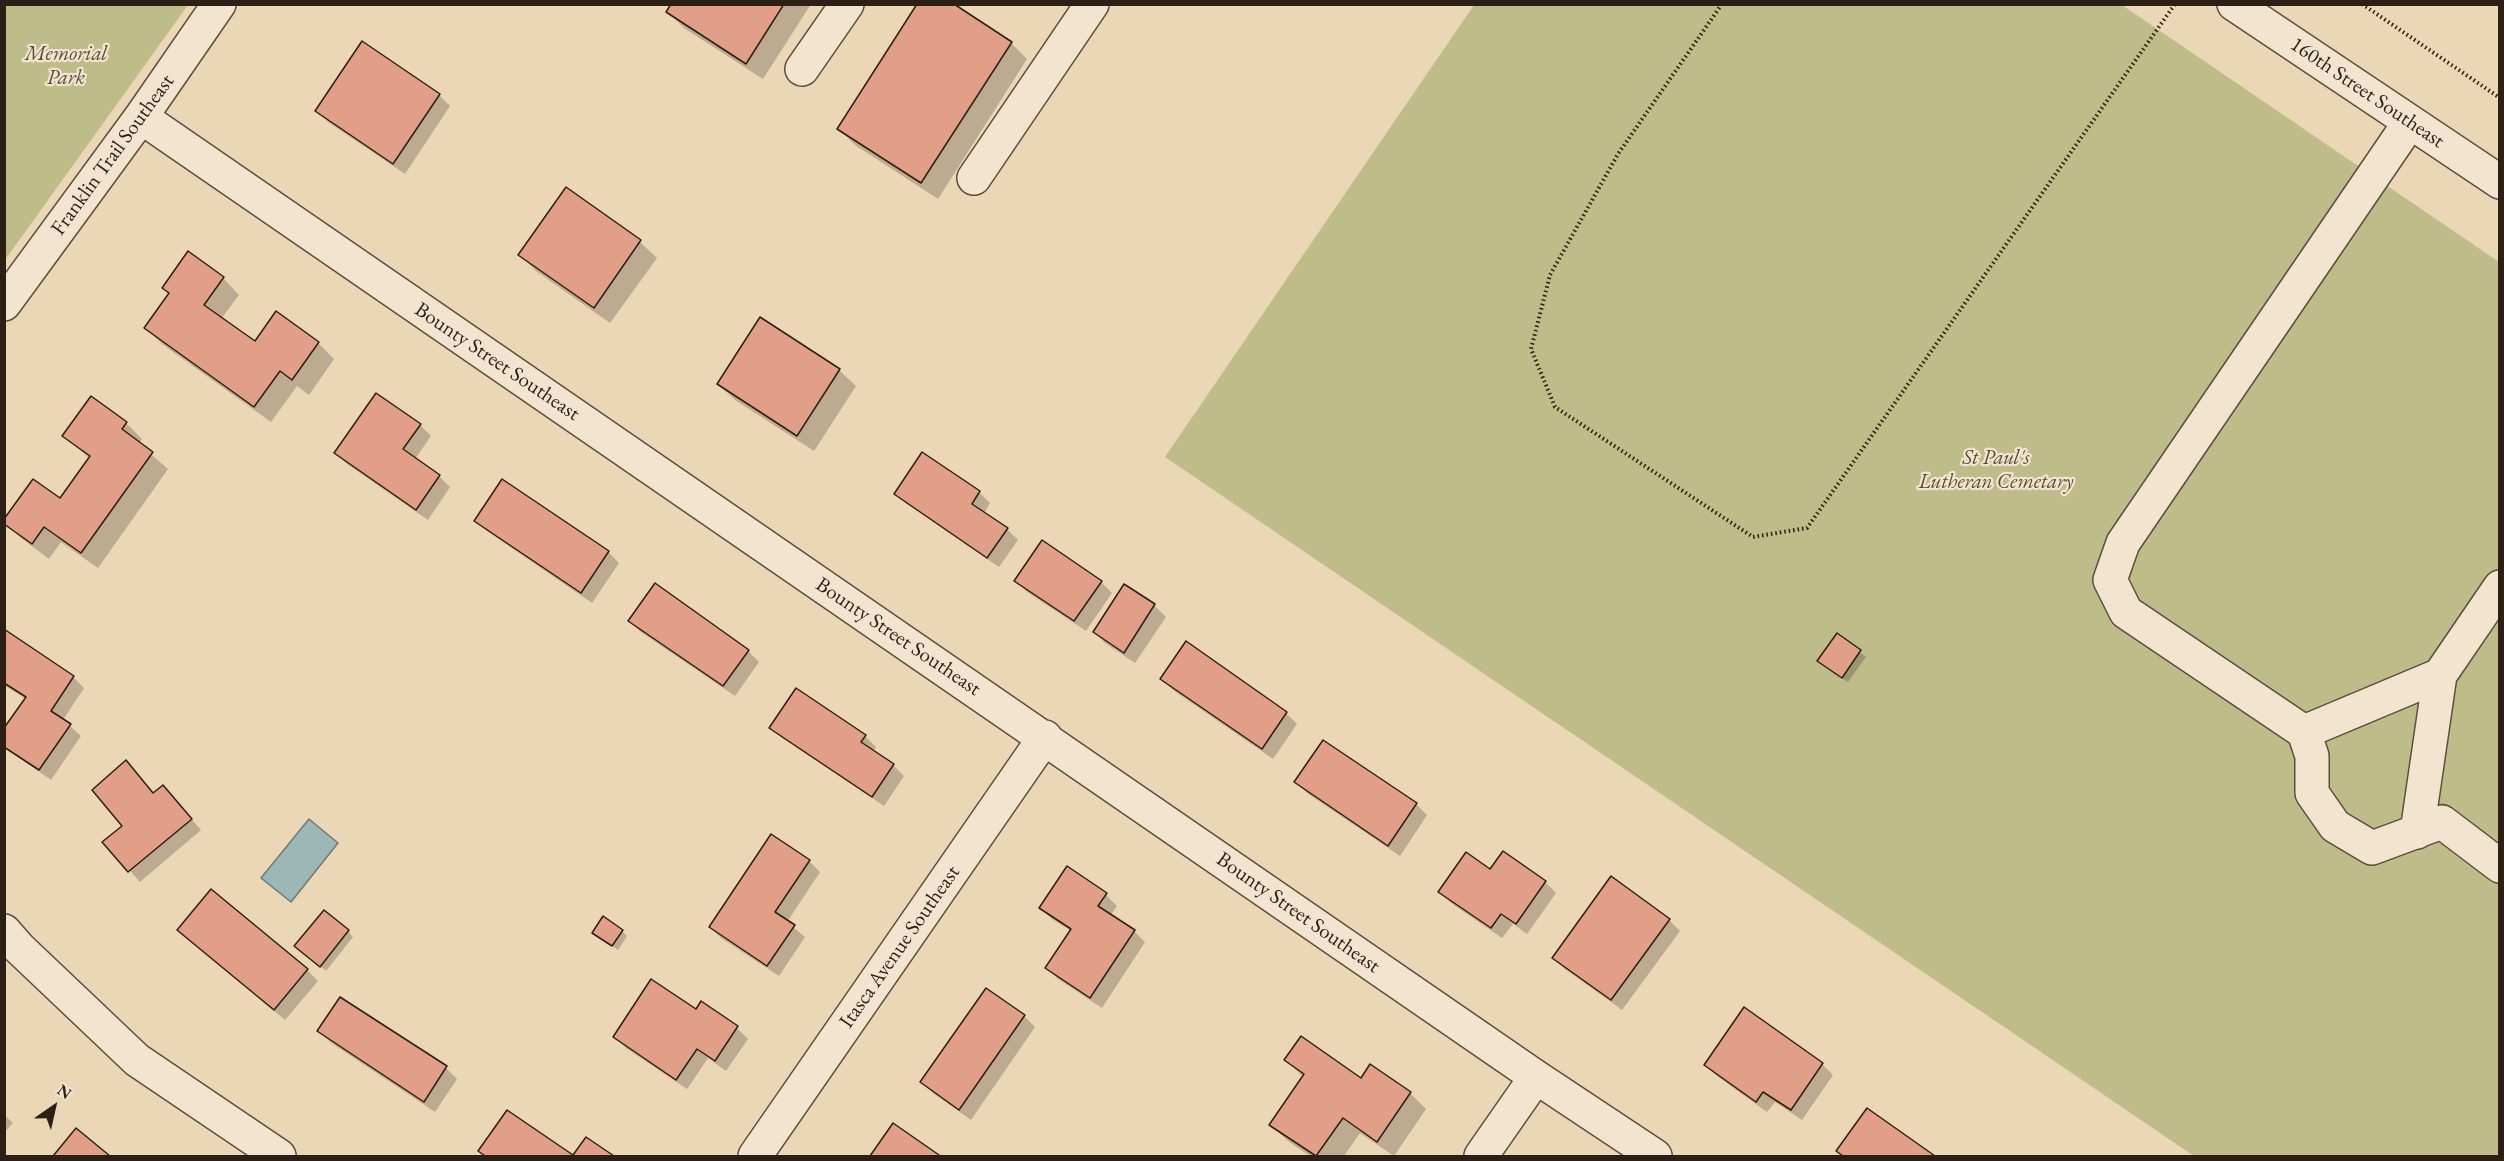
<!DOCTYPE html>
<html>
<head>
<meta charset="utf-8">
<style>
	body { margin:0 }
	#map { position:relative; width:2504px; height:1161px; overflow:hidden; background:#ebd6b5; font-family:"EB Garamond",serif }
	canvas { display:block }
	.frame { position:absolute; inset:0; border:6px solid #2c1f16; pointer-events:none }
	.north { position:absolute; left:24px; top:1077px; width:60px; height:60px; -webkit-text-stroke:4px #f2e4cf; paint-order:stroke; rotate:34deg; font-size:16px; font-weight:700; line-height:24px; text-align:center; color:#2c1f16 }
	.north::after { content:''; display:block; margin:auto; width:21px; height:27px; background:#2c1f16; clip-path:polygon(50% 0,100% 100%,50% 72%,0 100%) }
</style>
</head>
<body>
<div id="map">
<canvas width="2504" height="1161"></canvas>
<div class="frame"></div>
<div class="north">N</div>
</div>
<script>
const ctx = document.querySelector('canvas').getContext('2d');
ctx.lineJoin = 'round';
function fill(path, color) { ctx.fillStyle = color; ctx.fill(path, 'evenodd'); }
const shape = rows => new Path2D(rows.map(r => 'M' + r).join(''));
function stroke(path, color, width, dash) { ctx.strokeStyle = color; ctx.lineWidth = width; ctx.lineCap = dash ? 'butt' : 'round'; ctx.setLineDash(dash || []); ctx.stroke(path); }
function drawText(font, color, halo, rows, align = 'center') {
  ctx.font = font + ' "EB Garamond",serif'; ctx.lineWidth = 4.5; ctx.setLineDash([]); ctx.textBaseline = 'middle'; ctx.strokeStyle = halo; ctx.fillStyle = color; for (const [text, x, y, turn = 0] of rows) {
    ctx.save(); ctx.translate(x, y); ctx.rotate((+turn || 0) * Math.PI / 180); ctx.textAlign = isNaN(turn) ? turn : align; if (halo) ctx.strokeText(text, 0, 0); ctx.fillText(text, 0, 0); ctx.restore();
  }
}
const green = shape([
	[5,4,188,5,5,260,4,5],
	[1474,5,2122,5,2499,262,2499,1156,2194,1156,1165,457]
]);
const water = shape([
	[309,819,338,843,291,902,261,878,309,819]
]);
const shadow = shape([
	[673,4,811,4,763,79,684,28,668,12],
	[362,43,439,95,450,106,405,174,328,122,317,111],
	[1011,43,1027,59,938,199,855,145,839,129],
	[566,189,640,242,657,258,610,323,536,271,520,255],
	[223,278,239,295,221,319,255,343,318,343,334,359,309,395,297,386,271,422,162,344,146,328,170,294,164,288],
	[839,370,856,386,814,451,735,400,718,384],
	[126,423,142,439,139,444,168,469,98,568,61,542,49,559,21,538,4,522,61,500,90,459,64,436],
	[420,425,431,436,415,459,439,476,450,487,428,520,347,464,336,453],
	[922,454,979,492,990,503,984,513,1007,529,1018,540,999,567,907,504,896,493],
	[476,520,608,552,619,563,592,603,487,531],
	[1016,581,1101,582,1112,593,1086,631,1027,592],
	[1125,586,1155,606,1166,617,1135,663,1105,643,1094,632],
	[630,621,748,651,759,662,735,696,641,632],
	[4,631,73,677,84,688,63,720,81,736,51,780,4,747,4,731,26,699,4,685],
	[1838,635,1866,657,1848,682,1824,666],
	[1162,679,1286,713,1297,724,1273,759,1173,690],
	[771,727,865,736,876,747,873,752,893,765,904,776,884,806,782,738],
	[137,773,154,794,163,787,201,830,140,882,105,842,124,826],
	[1296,782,1416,804,1427,815,1400,856,1307,793],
	[772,836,809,861,820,872,787,922,805,937,779,976,721,938,710,927],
	[1490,871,1545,882,1556,893,1527,934,1513,924,1502,938,1451,903,1440,892],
	[1106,895,1117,906,1110,916,1134,931,1145,942,1102,1008,1058,979,1047,968,1071,931,1052,919,1041,908],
	[1669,920,1680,931,1622,1010,1565,969,1554,958],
	[348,931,353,937,326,971,302,951],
	[622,931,627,936,618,950,594,932],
	[190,940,307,970,318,981,285,1020],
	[986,990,1024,1016,1035,1027,971,1120,933,1093,922,1082],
	[340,999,446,1068,457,1079,435,1112,330,1042,319,1031],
	[701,1003,737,1028,748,1039,726,1071,708,1058,687,1089,626,1048,615,1037,696,1011],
	[1745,1009,1822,1064,1833,1075,1802,1120,1775,1102,1767,1112,1717,1076,1706,1065],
	[1286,1060,1410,1093,1426,1109,1394,1156,1360,1133,1344,1156,1310,1156,1288,1141,1271,1125,1304,1078],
	[1867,1110,1933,1156,1843,1156,1838,1151],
	[508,1112,572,1156,485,1156,480,1151],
	[4,1115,13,1123,4,1133],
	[893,1125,938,1156,871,1156],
	[76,1130,108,1156,55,1156],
	[586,1139,611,1156,574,1156]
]);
const building = shape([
	[671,4,784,4,746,64,666,12,671,4],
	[917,4,954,4,1012,42,921,183,837,129,917,4],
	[362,41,440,94,393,164,315,111,362,41],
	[566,187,641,240,594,308,518,255,566,187],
	[188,251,224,277,204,305,255,341,276,311,319,342,292,380,280,371,254,407,144,328,169,293,162,288,188,251],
	[760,317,840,369,797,436,717,384,760,317],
	[376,393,421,424,403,449,440,475,416,510,334,453,376,393],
	[91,396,127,422,122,429,153,452,81,553,44,527,32,544,4,524,4,519,33,479,60,498,90,456,62,436,91,396],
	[922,452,980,491,972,504,1008,528,987,558,894,494,922,452],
	[502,479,609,551,581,593,474,521,502,479],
	[1042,540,1102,581,1074,621,1014,581,1042,540],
	[655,583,749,650,723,686,628,621,655,583],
	[1124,584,1155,604,1124,653,1093,632,1124,584],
	[4,629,74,676,51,711,71,724,39,770,4,747,4,728,26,697,4,683,4,629],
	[1837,633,1861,650,1842,678,1817,661,1837,633],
	[1186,641,1287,712,1262,749,1160,679,1186,641],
	[796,688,866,735,861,742,894,764,872,797,769,728,796,688],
	[1323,740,1417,803,1388,846,1294,782,1323,740],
	[126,760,153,793,163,785,192,819,128,872,102,842,122,826,92,790,126,760],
	[771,834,810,860,775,912,795,925,767,966,709,927,771,834],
	[1503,851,1546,881,1516,924,1501,914,1491,928,1438,892,1466,852,1490,869,1503,851],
	[1067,866,1107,893,1098,906,1135,930,1090,998,1045,968,1071,929,1039,908,1067,866],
	[1611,876,1670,919,1611,1000,1552,958,1611,876],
	[211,889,308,969,274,1010,177,930,211,889],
	[324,910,349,930,320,967,294,946,324,910],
	[603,916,623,930,612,946,592,933,603,916],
	[651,979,696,1009,701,1001,738,1026,715,1061,697,1049,676,1080,613,1037,651,979],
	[986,988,1025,1015,959,1110,920,1082,986,988],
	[340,997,447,1066,424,1102,317,1031,340,997],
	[1744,1007,1823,1063,1791,1110,1763,1092,1756,1102,1704,1065,1744,1007],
	[1301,1036,1361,1078,1370,1064,1411,1092,1377,1142,1343,1118,1316,1156,1269,1125,1304,1074,1284,1060,1301,1036],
	[1867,1108,1935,1156,1843,1156,1836,1151,1867,1108],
	[507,1110,573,1155,586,1137,614,1156,485,1156,478,1151,507,1110],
	[893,1123,939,1155,938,1156,870,1156,893,1123],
	[76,1128,110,1156,53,1156,76,1128]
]);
const path = shape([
	[1722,4,1618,154,1550,275,1531,349,1555,407,1753,537,1807,528,2175,4],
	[2362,4,2500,98]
]);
const minor = shape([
	[2234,4,2500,182],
	[802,69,847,4],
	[141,117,1536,1077,1655,1156],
	[2410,122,2123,543,2110,580,2126,612,2304,732,2312,756,2312,793,2335,826,2372,848,2442,822,2500,866],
	[974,178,1092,4],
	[4,304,141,117,219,4],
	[2304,732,2440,675],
	[2417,832,2440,675,2500,587],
	[4,931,19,948,137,1060,279,1156],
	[755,1156,1045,737],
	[1481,1156,1536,1077]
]);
const parkNames = [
	["Memorial",66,54],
	["Park",66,78],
	["St Paul's",1996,458],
	["Lutheran Cemetary",1996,482]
];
const streetNames = [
	["160th Street Southeast",2367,93,34],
	["Franklin Trail Southeast",113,155,-54],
	["Bounty Street Southeast",497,362,34],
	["Bounty Street Southeast",898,637,34],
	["Bounty Street Southeast",1298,913,35],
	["Itasca Avenue Southeast",900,947,-55]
];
fill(green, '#bebc88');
fill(water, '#9bb7b6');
stroke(water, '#6f7a76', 1.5);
fill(shadow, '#0003');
fill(building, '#e19f87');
stroke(building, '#2c1f16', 1.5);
stroke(minor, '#5c4d3e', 36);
stroke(path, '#2c1f16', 4, [1.5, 3]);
stroke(minor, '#f2e4cf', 33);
drawText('italic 21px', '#584e38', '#f2e4cf', parkNames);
drawText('21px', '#2c1f16', '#f2e4cf', streetNames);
</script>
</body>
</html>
